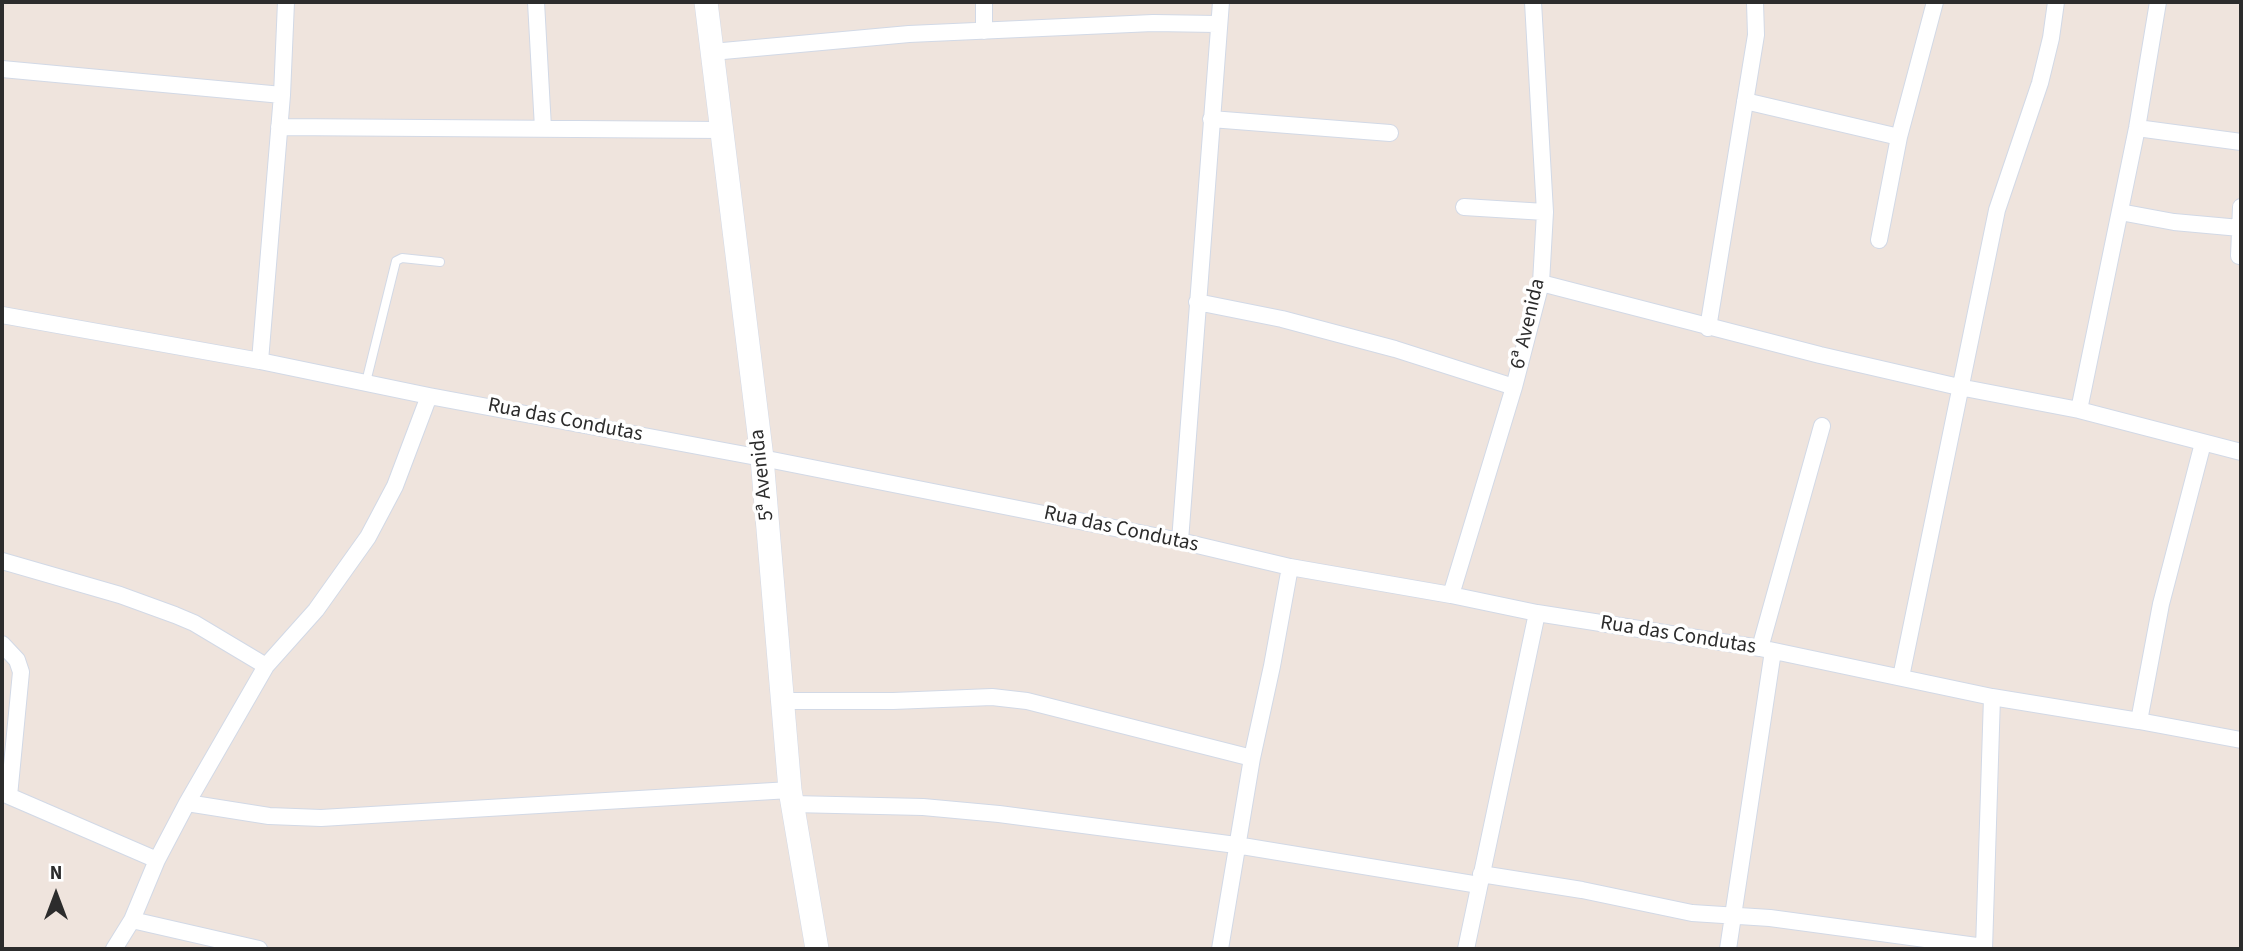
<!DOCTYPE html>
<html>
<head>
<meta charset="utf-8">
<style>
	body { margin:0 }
	#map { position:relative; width:2243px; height:951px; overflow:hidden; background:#efe4dd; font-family:"Source Sans 3",sans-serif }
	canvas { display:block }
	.frame { position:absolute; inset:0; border:4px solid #2c2c2c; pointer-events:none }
	.north { position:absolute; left:21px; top:860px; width:70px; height:70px; -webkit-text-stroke:5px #fff; paint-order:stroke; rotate:0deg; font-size:19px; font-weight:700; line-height:28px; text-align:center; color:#2c2c2c }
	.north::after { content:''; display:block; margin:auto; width:24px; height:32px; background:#2c2c2c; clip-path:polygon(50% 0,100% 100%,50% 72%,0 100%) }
</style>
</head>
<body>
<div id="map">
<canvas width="2243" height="951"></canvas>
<div class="frame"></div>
<div class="north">N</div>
</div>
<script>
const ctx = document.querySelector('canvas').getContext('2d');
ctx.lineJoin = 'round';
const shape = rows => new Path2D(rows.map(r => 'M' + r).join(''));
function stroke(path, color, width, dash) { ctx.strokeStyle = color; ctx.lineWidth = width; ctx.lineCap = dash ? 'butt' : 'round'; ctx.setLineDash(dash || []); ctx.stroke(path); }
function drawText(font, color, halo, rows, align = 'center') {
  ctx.font = font + ' "Source Sans 3",sans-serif'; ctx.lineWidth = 7; ctx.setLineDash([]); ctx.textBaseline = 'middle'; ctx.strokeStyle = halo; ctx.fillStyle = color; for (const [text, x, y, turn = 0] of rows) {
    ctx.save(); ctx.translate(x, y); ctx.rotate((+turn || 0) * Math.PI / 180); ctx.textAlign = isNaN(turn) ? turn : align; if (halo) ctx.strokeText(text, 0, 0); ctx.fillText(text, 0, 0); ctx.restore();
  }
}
const lane = shape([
	[366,382,396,261,402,258,440,262]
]);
const street = shape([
	[536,2,543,128],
	[984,2,984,31],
	[712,52,909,34,1153,23,1217,24],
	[2,69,282,95],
	[1745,101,1899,137],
	[1211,119,1390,133],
	[279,127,723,130],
	[2137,128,2241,142],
	[1464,207,1545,212],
	[2120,212,2174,222,2240,228],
	[1879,240,1899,137,1935,2],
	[2239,256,2241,207],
	[1541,283,1820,355,1959,387,2079,410,2241,452],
	[1197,302,1282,319,1395,349,1514,387],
	[2,315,260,361,429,396,762,458,1180,541,1290,567,1451,595,1537,613,1760,648,1992,697,2139,721,2241,740],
	[1708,328,1756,35,1755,2],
	[260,361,282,95,286,2],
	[2079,410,2137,128,2158,2],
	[1180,541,1221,2],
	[2,561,120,595,175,615,194,623,266,666],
	[1451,595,1514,387,1541,283,1545,212,1533,2],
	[2,644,17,660,21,672,9,796],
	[1760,648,1822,426],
	[1901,677,1997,210,2040,83,2051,38,2056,2],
	[783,701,893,701,992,697,1027,701,1252,758],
	[2139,721,2161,604,2203,443],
	[2,793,157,860],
	[187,803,269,816,321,818,790,790],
	[792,804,923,807,999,814,1236,845,1479,885],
	[1481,874,1582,890,1692,913,1770,918,1984,947],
	[132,920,259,949],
	[114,949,132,920,157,860,187,803,266,666,316,610,368,537,395,486,429,396],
	[1220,949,1252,758,1272,666,1290,567],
	[1466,949,1537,613],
	[1728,949,1773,651],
	[1984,949,1992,697]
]);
const secondary = shape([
	[706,2,762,458,790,790,817,949]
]);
const streetNames = [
	["6ª Avenida",1529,324,-77],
	["Rua das Condutas",565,421,11],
	["5ª Avenida",763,475,-96],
	["Rua das Condutas",1121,530,12],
	["Rua das Condutas",1678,636,9]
];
stroke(lane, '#d2d9e6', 10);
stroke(street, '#d2d9e6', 18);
stroke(secondary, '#d2d9e6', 24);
stroke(lane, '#fff', 8);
stroke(street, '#fff', 16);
stroke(secondary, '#fff', 23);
drawText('21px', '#2c2c2c', '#fff', streetNames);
</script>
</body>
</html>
